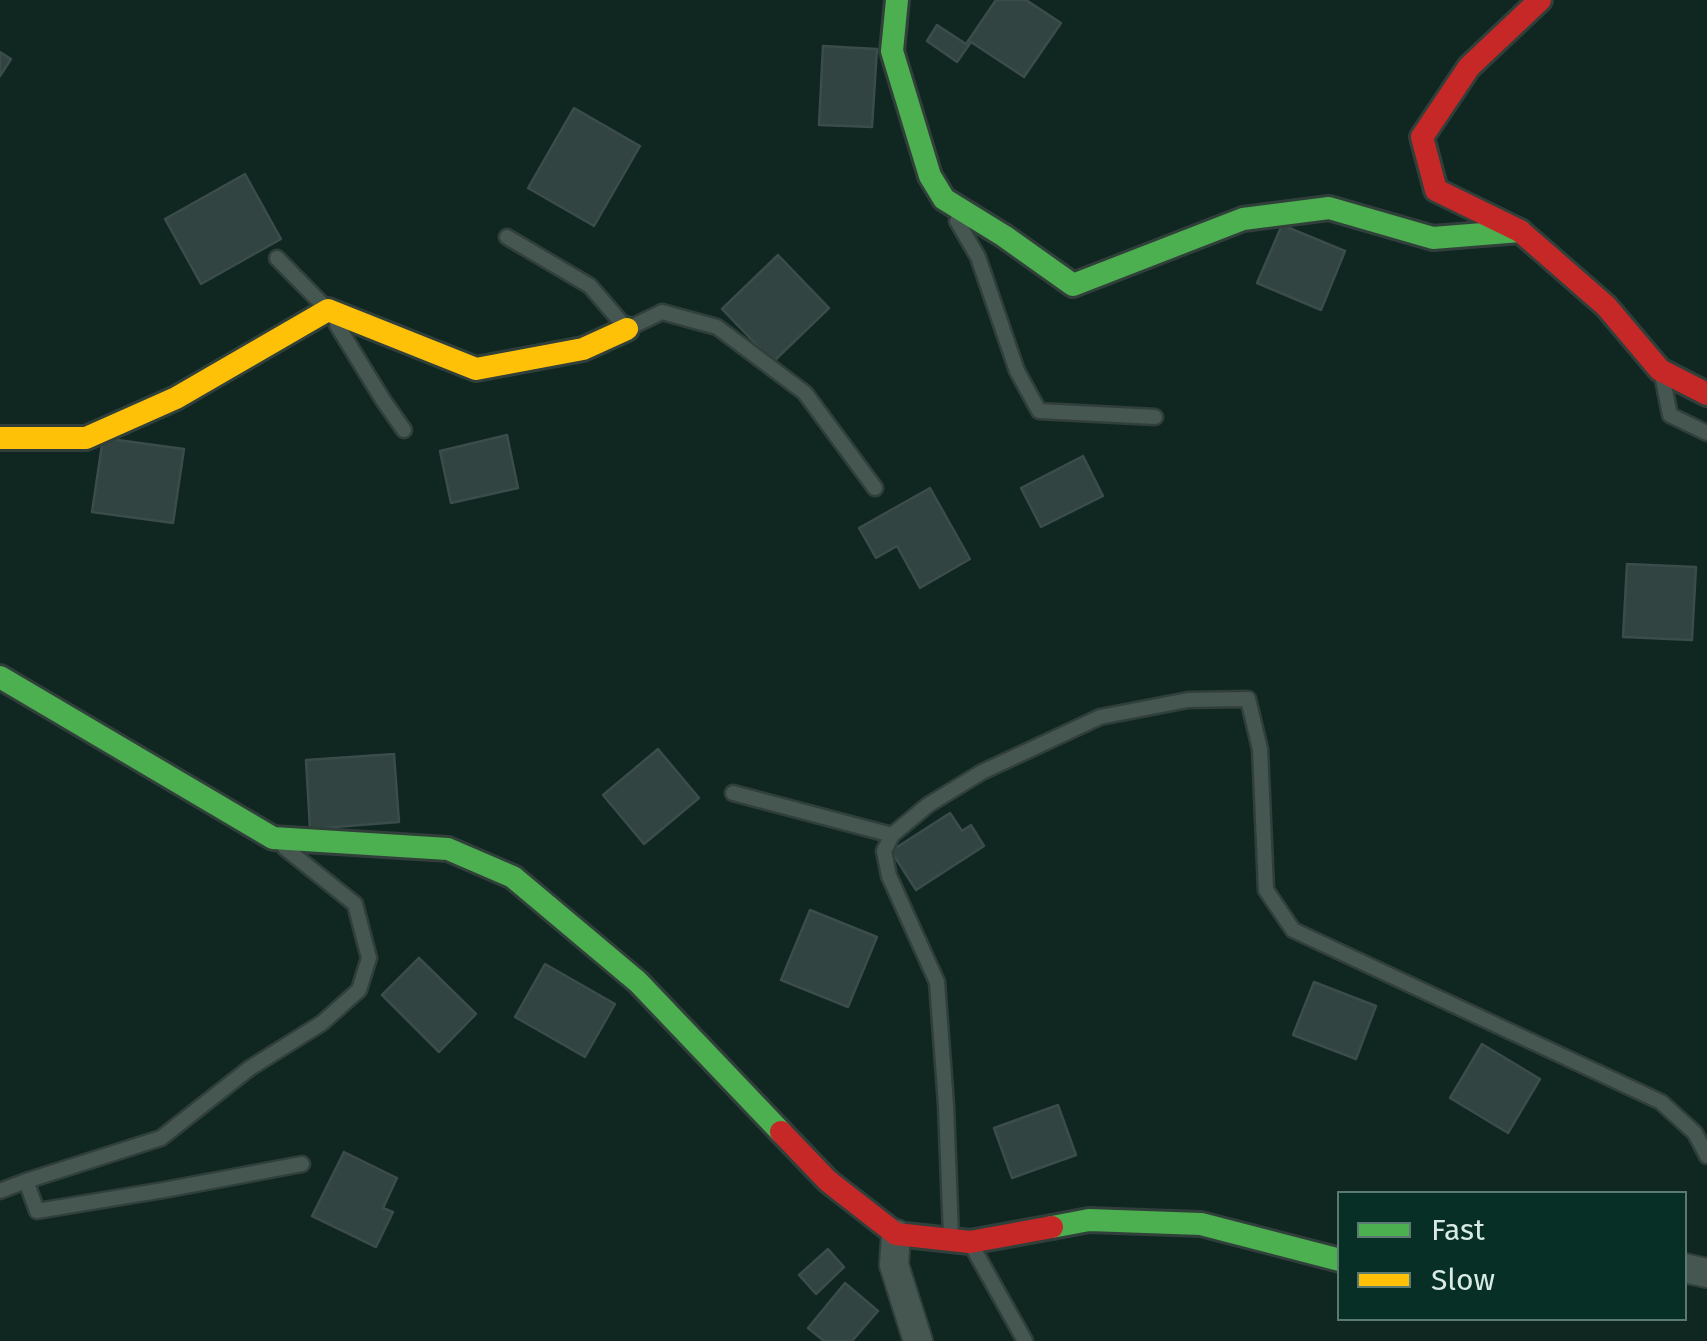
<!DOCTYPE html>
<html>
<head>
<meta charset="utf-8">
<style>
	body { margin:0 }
	#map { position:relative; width:1707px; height:1341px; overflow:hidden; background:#102621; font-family:"Fira Sans",sans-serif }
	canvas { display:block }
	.legend { position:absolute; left:1337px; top:1191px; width:350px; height:130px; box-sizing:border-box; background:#072f26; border:2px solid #5a7a72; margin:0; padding:12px 18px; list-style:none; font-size:30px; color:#d7ebe4 }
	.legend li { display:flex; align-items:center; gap:20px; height:50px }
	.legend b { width:50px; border:2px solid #5a7a72 }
</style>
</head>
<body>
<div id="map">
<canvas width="1707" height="1341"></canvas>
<ul class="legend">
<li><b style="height:12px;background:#4caf50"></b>Fast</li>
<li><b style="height:12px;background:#ffc107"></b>Slow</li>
</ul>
</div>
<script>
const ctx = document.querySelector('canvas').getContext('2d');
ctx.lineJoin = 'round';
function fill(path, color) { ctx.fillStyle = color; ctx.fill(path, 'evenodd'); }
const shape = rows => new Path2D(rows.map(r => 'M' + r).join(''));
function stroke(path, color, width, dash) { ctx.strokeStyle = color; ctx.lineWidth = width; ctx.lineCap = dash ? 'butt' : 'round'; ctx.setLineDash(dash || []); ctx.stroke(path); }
const building = shape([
	[996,0,1026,0,1061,23,1024,77,971,42,957,62,927,41,937,25,966,44,996,0],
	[823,46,877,49,872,127,819,125,823,46],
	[0,52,11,59,0,76,0,52],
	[574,108,640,146,594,226,528,188,574,108],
	[245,174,281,239,201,284,165,219,245,174],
	[1282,225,1345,251,1321,310,1257,283,1282,225],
	[778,255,829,308,773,362,722,309,778,255],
	[507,435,518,488,451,503,440,451,507,435],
	[103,438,184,449,173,523,92,512,103,438],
	[1083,456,1103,496,1041,527,1021,488,1083,456],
	[930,488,970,559,920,588,897,546,876,558,859,528,930,488],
	[1627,564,1696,567,1692,640,1623,637,1627,564],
	[658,749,699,798,644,844,603,795,658,749],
	[394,754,399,822,310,829,306,760,394,754],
	[950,813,962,831,971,825,984,846,916,890,891,851,950,813],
	[810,910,877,937,848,1007,781,980,810,910],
	[419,958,476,1014,439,1052,382,995,419,958],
	[545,964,615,1004,585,1057,515,1017,545,964],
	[1314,982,1376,1006,1356,1059,1293,1035,1314,982],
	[1482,1044,1540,1079,1508,1133,1450,1098,1482,1044],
	[1058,1105,1076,1155,1012,1178,994,1128,1058,1105],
	[344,1152,397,1178,383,1208,393,1212,376,1247,312,1216,344,1152],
	[828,1249,844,1267,816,1294,799,1275,828,1249],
	[845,1283,878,1311,852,1341,824,1341,808,1328,845,1283]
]);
const lane = shape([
	[957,221,978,257,1017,371,1039,411,1155,417],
	[507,237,590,286,627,329,662,312,717,327,805,393,875,488],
	[277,258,325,307],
	[337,325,383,400,404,430],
	[1663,380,1670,415,1707,433],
	[733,793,892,835],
	[285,848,355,904,369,958,359,990,322,1023,250,1068,161,1138,26,1181,37,1211,164,1190,302,1164],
	[0,1191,26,1181],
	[951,1236,946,1105,937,982,889,876,884,851,892,835,928,805,982,772,1100,717,1188,700,1248,699,1260,749,1266,890,1293,930,1661,1102,1695,1133,1707,1156],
	[972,1246,1025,1341]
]);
const street = shape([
	[896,1234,894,1265,918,1341],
	[1684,1268,1707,1273]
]);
const fast = shape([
	[897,0,892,51,930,176,944,199,1004,236,1073,285,1243,219,1329,208,1433,238,1520,231],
	[0,677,273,838,448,849,513,877,638,982,781,1132],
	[1052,1227,1089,1220,1201,1224,1340,1260]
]);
const slow = shape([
	[0,438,86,438,176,398,328,310,476,369,583,349,627,329]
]);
const jam = shape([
	[1540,0,1469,67,1422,137,1436,190,1520,231,1606,306,1660,370,1707,394],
	[781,1132,828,1181,896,1234,970,1242,1052,1227]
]);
fill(building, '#314442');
stroke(building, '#3b4c4b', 2.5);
stroke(lane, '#303f3a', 19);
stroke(street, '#303f3a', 32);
stroke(fast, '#303f3a', 28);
stroke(slow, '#303f3a', 28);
stroke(jam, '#303f3a', 28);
stroke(lane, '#465651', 14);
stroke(street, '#465651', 28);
stroke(fast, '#4caf50', 22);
stroke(slow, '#ffc107', 22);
stroke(jam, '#c62828', 22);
</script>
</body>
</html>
